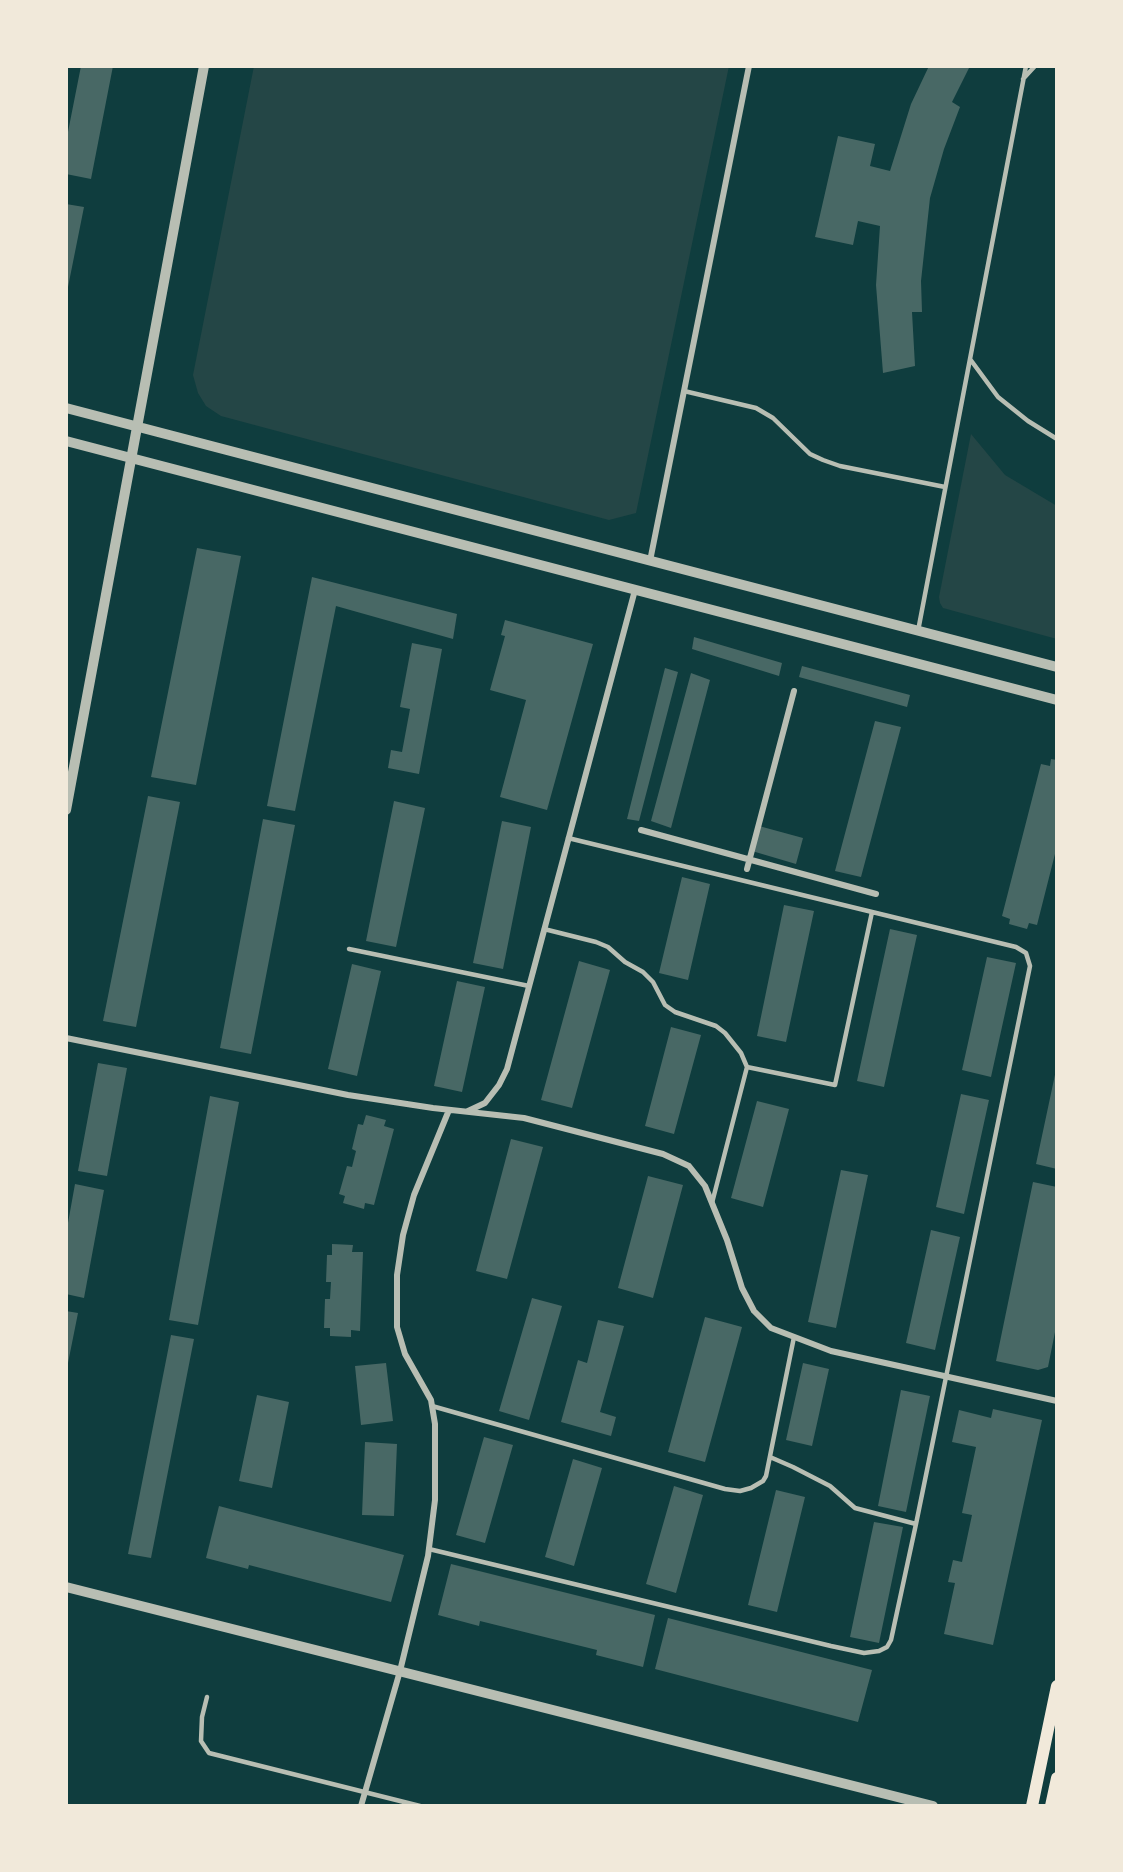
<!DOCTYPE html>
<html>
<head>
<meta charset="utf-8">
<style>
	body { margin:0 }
	#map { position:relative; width:1123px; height:1872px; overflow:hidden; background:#0f3d3e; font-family:"Sofia Sans Condensed",sans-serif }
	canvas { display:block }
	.frame { position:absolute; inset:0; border:68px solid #f1e9da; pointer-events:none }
</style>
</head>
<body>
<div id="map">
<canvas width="1123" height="1872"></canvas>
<div class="frame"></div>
</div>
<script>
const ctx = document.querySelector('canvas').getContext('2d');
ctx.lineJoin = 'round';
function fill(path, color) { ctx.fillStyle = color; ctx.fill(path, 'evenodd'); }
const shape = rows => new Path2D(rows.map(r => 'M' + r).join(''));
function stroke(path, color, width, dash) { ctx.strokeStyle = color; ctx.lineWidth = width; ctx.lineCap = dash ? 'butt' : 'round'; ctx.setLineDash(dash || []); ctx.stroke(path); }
const green = shape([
	[254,66,729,66,636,513,609,520,221,416,206,406,198,393,193,375],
	[971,434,1005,475,1057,506,1057,639,943,608,940,603,939,597]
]);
const building = shape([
	[81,66,113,66,91,179,66,174,66,142],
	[929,66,970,66,952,102,960,107,944,149,930,198,921,281,922,312,912,312,915,366,883,373,876,285,880,226,858,221,853,245,815,237,838,136,875,144,870,166,890,171,911,104],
	[66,204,84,207,67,292,66,292],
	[197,548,241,556,196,785,151,777],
	[312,577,457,614,453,639,336,606,295,811,267,806],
	[505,620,593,644,547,810,500,797,526,700,490,690,505,636,501,635],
	[694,637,782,663,779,676,692,649],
	[412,643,442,649,419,774,388,768,391,750,402,752,410,709,400,707],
	[802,666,910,695,907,707,799,677],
	[665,668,678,672,639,821,627,819],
	[691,673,710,680,671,828,651,821],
	[875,721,901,727,861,877,835,871],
	[1051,759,1057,760,1057,846,1037,925,1029,923,1027,929,1009,924,1010,919,1002,916,1041,764,1050,766],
	[148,796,180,802,136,1027,103,1021],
	[394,801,425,808,396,947,366,941],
	[263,819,295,825,251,1054,220,1048],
	[502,821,531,827,503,969,473,963],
	[759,826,803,838,796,864,752,851],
	[682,877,710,884,688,980,659,973],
	[784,905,814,911,786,1042,757,1036],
	[890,929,917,935,884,1087,857,1081],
	[987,957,1016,963,991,1077,962,1070],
	[579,961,610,970,572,1108,541,1100],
	[352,964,381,971,357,1076,328,1069],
	[457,981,485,987,462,1092,434,1086],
	[671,1027,701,1035,674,1134,645,1126],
	[98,1063,127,1068,107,1176,78,1171],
	[1056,1070,1057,1071,1057,1169,1036,1164],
	[961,1094,989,1100,964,1214,936,1207],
	[210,1096,239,1102,198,1325,169,1320],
	[757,1101,789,1109,763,1207,731,1198],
	[366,1115,386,1120,384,1126,394,1129,374,1205,365,1203,364,1209,343,1203,345,1196,339,1194,347,1166,352,1167,356,1151,352,1149,358,1124,363,1125],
	[511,1139,543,1147,507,1279,476,1271],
	[841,1170,868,1175,836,1328,808,1322],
	[648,1176,683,1185,653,1298,618,1288],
	[1033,1182,1057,1187,1057,1322,1048,1367,1038,1370,996,1361],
	[75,1184,104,1190,84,1298,66,1294,66,1234],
	[931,1230,960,1237,935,1350,906,1343],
	[332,1244,353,1245,352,1252,363,1252,360,1331,351,1330,351,1337,330,1336,330,1328,324,1328,325,1299,330,1299,331,1282,326,1282,327,1255,332,1255],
	[532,1298,562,1306,529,1420,499,1411],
	[66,1311,78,1313,67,1368,66,1367],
	[705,1317,742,1327,705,1462,668,1452],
	[598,1320,624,1326,600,1412,616,1417,611,1436,561,1422,578,1360,587,1363],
	[171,1335,194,1339,151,1558,128,1554],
	[386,1363,393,1421,361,1425,355,1366],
	[803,1363,829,1369,812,1446,786,1440],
	[901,1390,930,1396,906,1512,878,1506],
	[257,1395,289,1402,272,1488,239,1481],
	[993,1409,1042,1420,993,1645,944,1634,955,1583,948,1582,953,1560,962,1562,972,1515,962,1513,976,1447,952,1442,959,1410,991,1418],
	[484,1437,513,1445,485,1543,456,1535],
	[365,1442,397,1444,394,1516,362,1515],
	[573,1459,602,1468,574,1566,545,1557],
	[674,1486,703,1495,676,1593,646,1584],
	[776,1490,805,1497,777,1612,748,1605],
	[219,1506,404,1555,391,1602,249,1565,248,1569,206,1558],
	[874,1522,903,1527,879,1643,850,1637],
	[451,1564,655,1615,643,1667,596,1655,597,1650,480,1621,479,1626,438,1615],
	[668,1618,872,1670,858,1722,655,1669]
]);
const service = shape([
	[1023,79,1035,66],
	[970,359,998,397,1028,421,1057,439],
	[684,391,756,408,773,418,810,454,823,460,840,466,945,487],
	[918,631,1026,66],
	[544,929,596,942,608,947,625,962,643,972,653,982,665,1005,675,1012,716,1026,725,1033,741,1053,747,1067,712,1203],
	[349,949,529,986],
	[747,1067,835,1085,872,912],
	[432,1406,725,1489,740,1491,751,1488,763,1481,766,1476,794,1337],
	[770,1457,793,1467,830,1486,855,1508,916,1524],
	[429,1549,831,1646,864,1653,879,1651,887,1647,891,1640,916,1524,1030,966,1026,953,1016,947,568,838],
	[207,1697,202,1717,201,1741,209,1753,420,1806]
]);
const minor = shape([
	[650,561,749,66],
	[641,830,876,894],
	[747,869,794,691],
	[66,1038,348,1095,433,1108,524,1118,663,1154,689,1166,705,1186,727,1240,742,1288,754,1311,771,1328,831,1351,1057,1401],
	[468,1111,485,1103,499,1085,507,1069,635,590],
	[361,1806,400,1671,428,1556,435,1500,435,1424,431,1400,405,1354,397,1327,397,1275,403,1235,414,1195,449,1110]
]);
const tertiary = shape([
	[66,408,1057,667],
	[66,441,1057,700],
	[66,810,204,66],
	[66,1587,933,1806]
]);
const secondary = shape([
	[1032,1806,1057,1686],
	[1051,1806,1057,1778]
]);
fill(green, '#244646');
fill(building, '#486865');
stroke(service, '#b8beb3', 4.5);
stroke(minor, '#b8beb3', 6);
stroke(tertiary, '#b8beb3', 10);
stroke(secondary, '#f1e9da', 12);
</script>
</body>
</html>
